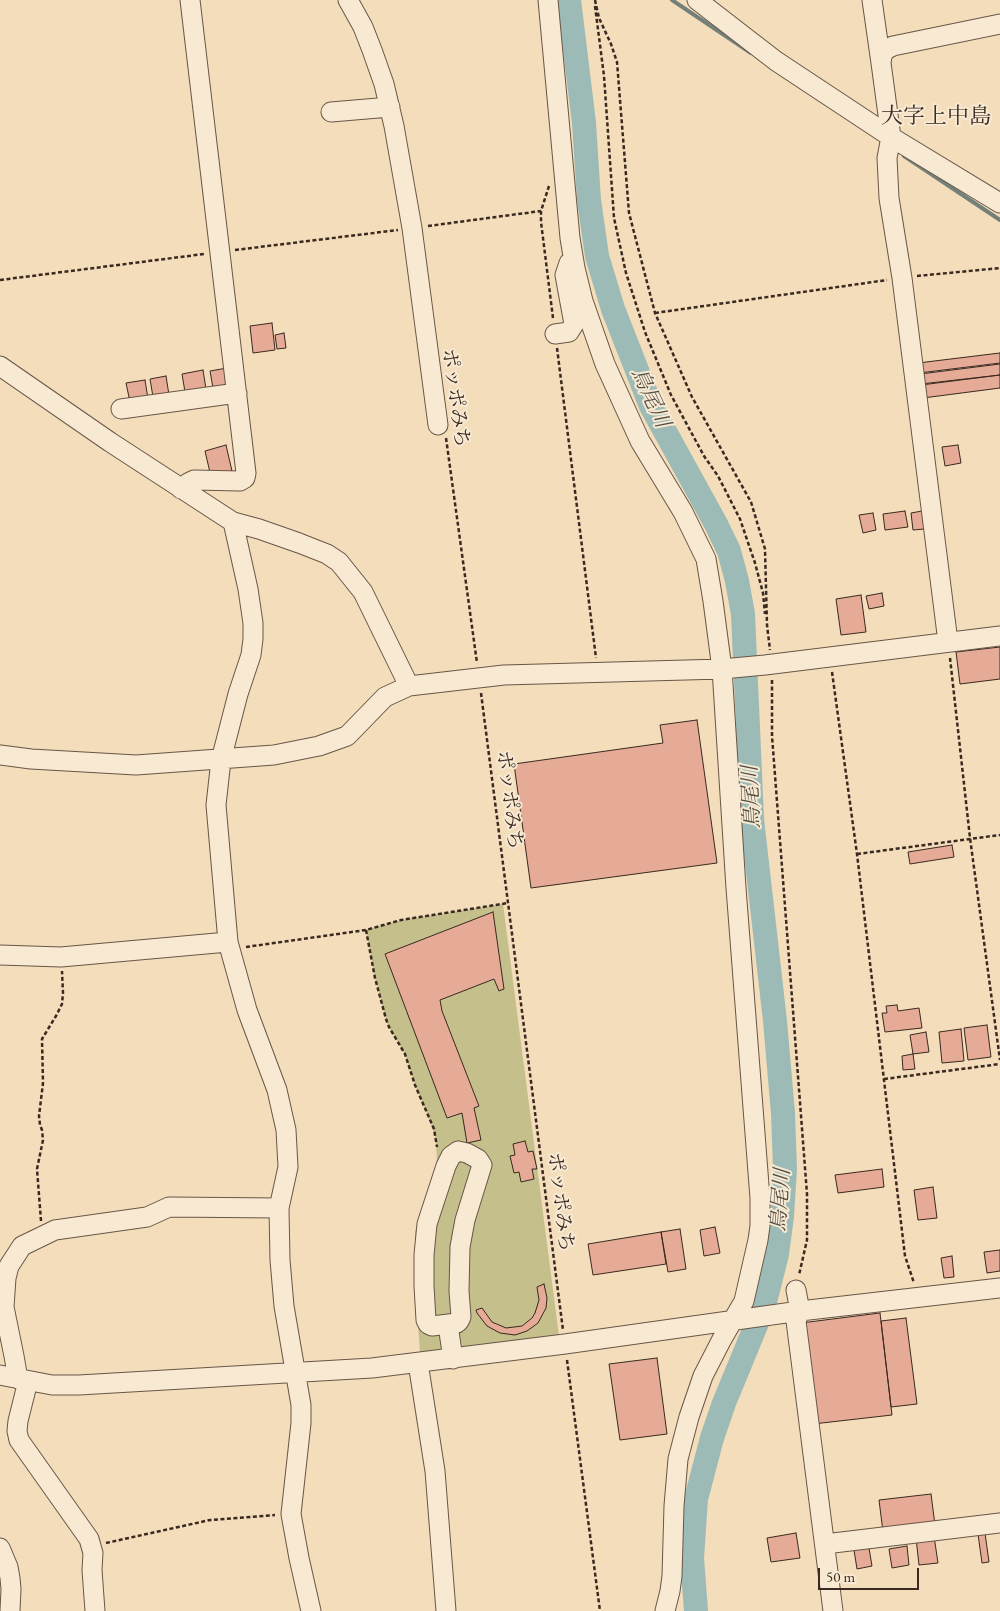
<!DOCTYPE html>
<html>
<head>
<meta charset="utf-8">
<style>
	body { margin:0 }
	#map { position:relative; width:1000px; height:1611px; overflow:hidden; background:#f4ddbb; font-family:"EB Garamond",serif }
	canvas { display:block }
	.scale { position:absolute; left:818px; top:1568px; width:101px; height:22px; box-sizing:border-box; border:2px solid #392920; border-top:0; padding-left:6px; font-size:15px; line-height:18px; white-space:nowrap; color:#392920; -webkit-text-stroke:4px #f8e9d3; paint-order:stroke }
</style>
</head>
<body>
<div id="map">
<canvas width="1000" height="1611"></canvas>
<div class="scale">50 m</div>
</div>
<script>
const ctx = document.querySelector('canvas').getContext('2d');
ctx.lineJoin = 'round';
function fill(path, color) { ctx.fillStyle = color; ctx.fill(path, 'evenodd'); }
const shape = rows => new Path2D(rows.map(r => 'M' + r).join(''));
function stroke(path, color, width, dash) { ctx.strokeStyle = color; ctx.lineWidth = width; ctx.lineCap = dash ? 'butt' : 'round'; ctx.setLineDash(dash || []); ctx.stroke(path); }
function drawText(font, color, halo, rows, align = 'center') {
  ctx.font = font + ' "EB Garamond","Noto Serif JP",serif'; ctx.lineWidth = 4; ctx.setLineDash([]); ctx.textBaseline = 'middle'; ctx.strokeStyle = halo; ctx.fillStyle = color; for (const [text, x, y, turn = 0] of rows) {
    ctx.save(); ctx.translate(x, y); ctx.rotate((+turn || 0) * Math.PI / 180); ctx.textAlign = isNaN(turn) ? turn : align; if (halo) ctx.strokeText(text, 0, 0); ctx.fillText(text, 0, 0); ctx.restore();
  }
}
const green = shape([
	[503,904,559,1336,420,1353,416,1296,415,1232,437,1165,436,1139,430,1121,415,1085,405,1054,389,1027,386,1019,375,978,366,930,401,920]
]);
const stream = shape([
	[672,0,751,53],
	[904,156,1000,220]
]);
const river = shape([
	[569,0,584,123,589,200,597,256,613,309,651,406,716,524,729,551,737,581,743,614,752,819,775,1021,783,1113,785,1169,782,1216,777,1254,764,1306,724,1403,712,1438,696,1499,692,1558,696,1611]
]);
const building = shape([
	[272,323,275,350,253,353,250,326,272,323],
	[284,333,286,348,277,349,275,335,284,333],
	[1000,353,1000,363,919,373,918,363,1000,353],
	[1000,364,1000,375,921,384,920,374,1000,364],
	[227,368,230,385,213,388,210,371,227,368],
	[203,370,206,389,185,392,182,374,203,370],
	[1000,375,1000,388,923,398,921,385,1000,375],
	[166,376,169,395,153,397,150,379,166,376],
	[145,380,148,399,130,402,126,383,145,380],
	[226,445,232,471,211,477,205,451,226,445],
	[958,445,961,463,945,466,942,447,958,445],
	[905,511,908,527,885,530,883,514,905,511],
	[922,511,924,529,913,530,911,513,922,511],
	[873,513,876,530,863,533,859,515,873,513],
	[882,593,884,606,869,609,866,596,882,593],
	[861,595,866,632,841,635,836,599,861,595],
	[1000,647,1000,679,960,684,956,652,1000,647],
	[697,720,717,863,531,888,514,764,663,743,660,725,697,720],
	[952,845,954,857,910,864,908,852,952,845],
	[493,912,504,989,499,991,494,979,440,1000,442,1011,479,1106,474,1108,481,1140,467,1143,462,1113,447,1118,385,954,493,912],
	[897,1005,898,1011,919,1008,922,1028,885,1032,882,1013,887,1013,886,1006,897,1005],
	[987,1025,991,1057,968,1060,964,1028,987,1025],
	[961,1029,964,1061,942,1063,939,1032,961,1029],
	[926,1032,929,1052,913,1054,910,1035,926,1032],
	[913,1054,915,1069,903,1070,902,1056,913,1054],
	[525,1141,528,1152,533,1151,537,1169,532,1169,534,1179,521,1182,519,1172,514,1173,510,1156,515,1155,513,1144,525,1141],
	[882,1169,884,1187,838,1193,835,1175,882,1169],
	[933,1187,937,1218,918,1220,914,1190,933,1187],
	[715,1227,720,1253,704,1256,700,1230,715,1227],
	[680,1229,686,1269,668,1272,661,1232,680,1229],
	[661,1232,666,1264,593,1275,588,1244,661,1232],
	[1000,1250,1000,1271,987,1273,984,1252,1000,1250],
	[952,1256,954,1277,944,1278,941,1258,952,1256],
	[544,1284,547,1298,546,1308,538,1323,527,1331,515,1335,500,1333,487,1326,477,1313,476,1310,482,1308,492,1322,506,1328,522,1326,532,1318,535,1313,539,1300,537,1287,544,1284],
	[880,1313,892,1415,813,1424,801,1323,880,1313],
	[906,1318,917,1404,891,1407,881,1321,906,1318],
	[657,1358,667,1434,620,1440,609,1364,657,1358],
	[931,1494,935,1525,883,1532,879,1500,931,1494],
	[796,1533,800,1558,771,1562,767,1538,796,1533],
	[985,1533,989,1562,982,1563,978,1534,985,1533],
	[934,1536,938,1563,919,1565,916,1538,934,1536],
	[907,1546,909,1565,892,1568,889,1549,907,1546],
	[869,1548,872,1566,857,1569,854,1550,869,1548]
]);
const path = shape([
	[595,0,599,18,611,44,617,62,629,213,655,313,692,397,751,502,765,549,767,625,770,650],
	[595,6,604,76,614,218,626,273,645,332,671,395,704,456,718,476,740,519,755,563,763,593,765,614],
	[549,186,541,211,541,222,553,318],
	[428,226,541,211],
	[235,250,398,230],
	[917,276,1000,268],
	[0,280,204,254],
	[655,313,887,280],
	[557,348,596,658],
	[446,438,477,663],
	[950,658,970,838,1000,1060],
	[832,672,857,854,905,1256,914,1283],
	[772,680,772,736,807,1194,807,1240,799,1275],
	[481,693,563,1330],
	[857,854,1000,835],
	[366,930,375,978,386,1019,389,1027,405,1054,415,1085,434,1129,437,1147],
	[246,947,366,930,401,920,508,903],
	[884,1079,1000,1064],
	[41,1221,37,1169,43,1140,42,1130,40,1125,39,1116,43,1083,42,1039,56,1016,62,1004,63,993,62,971],
	[567,1360,600,1611],
	[106,1543,210,1520,275,1515]
]);
const minor = shape([
	[348,0,363,27,372,50,384,84,394,126,412,228,438,425],
	[548,0,570,238,575,268,583,301,605,364,640,441,683,512,706,559,713,601,722,669,736,888,760,1198,760,1226,758,1240,744,1301,722,1339,703,1376,689,1417,678,1459,674,1506,672,1576,670,1591,665,1611],
	[697,0,776,61,891,137,1000,203],
	[872,0,881,63],
	[331,112,390,107],
	[555,334,569,332,574,324,565,275,569,263],
	[0,366,110,442,233,522,259,529,299,543,327,554,339,562,363,592,409,686],
	[121,409,237,393],
	[181,489,188,483,194,480,240,481,245,478,246,473,190,0],
	[233,522,248,589,253,623,253,639,251,655,238,694,221,760,216,805,228,942,247,1010,277,1090,286,1130,288,1167,279,1208,280,1260,284,1306,301,1405,301,1423,291,1514,299,1558,311,1611],
	[948,642,902,278,889,198,887,158,891,137,881,63,882,56,885,50,893,46,1000,24],
	[0,755,31,759,136,765,274,755,319,746,347,736,385,697,409,686,504,675,722,669,765,665,1000,636],
	[0,955,61,957,228,942],
	[458,1151,467,1153,478,1159,482,1165,465,1220,460,1247,459,1291,461,1317,459,1321,457,1323,432,1326,428,1324,426,1320,424,1286,424,1255,427,1224,446,1166,451,1156,458,1151],
	[796,1290,800,1311,796,1321,833,1611],
	[448,1325,453,1359],
	[418,1363,435,1471,446,1611],
	[0,1375,52,1385,79,1385,372,1368,565,1344,800,1311,1000,1288],
	[18,1379,14,1356,4,1307,6,1278,9,1266,22,1246,55,1230,147,1217,169,1207,279,1208],
	[28,1381,18,1421,17,1431,19,1440,89,1539,93,1553,92,1570,95,1611],
	[825,1544,1000,1523],
	[0,1548,8,1567,10,1578,11,1589,10,1611]
]);
const streetNames = [
	["ポッポみち",455,398,82],
	["ポッポみち",509,800,83],
	["ポッポみち",560,1202,83]
];
const waterNames = [
	["鳥尾川",650,398,65],
	["鳥尾川",752,797,-93],
	["鳥尾川",781,1200,-86]
];
const quarterNames = [
	["大字上中島",936,117]
];
fill(green, '#c4bf8b');
stroke(stream, '#74817a', 4);
stroke(river, '#9cbbb6', 24);
fill(building, '#e5ab96');
stroke(building, '#392920', 1);
stroke(minor, '#685647', 21);
stroke(path, '#392920', 2.5, [4, 2.5]);
stroke(minor, '#f8e9d3', 19);
drawText('20px', '#392920', '#f8e9d3', streetNames);
drawText('italic 21px', '#524e46', '#f8e9d3', waterNames);
drawText('22px', '#392920', '#f8e9d3', quarterNames);
</script>
</body>
</html>
